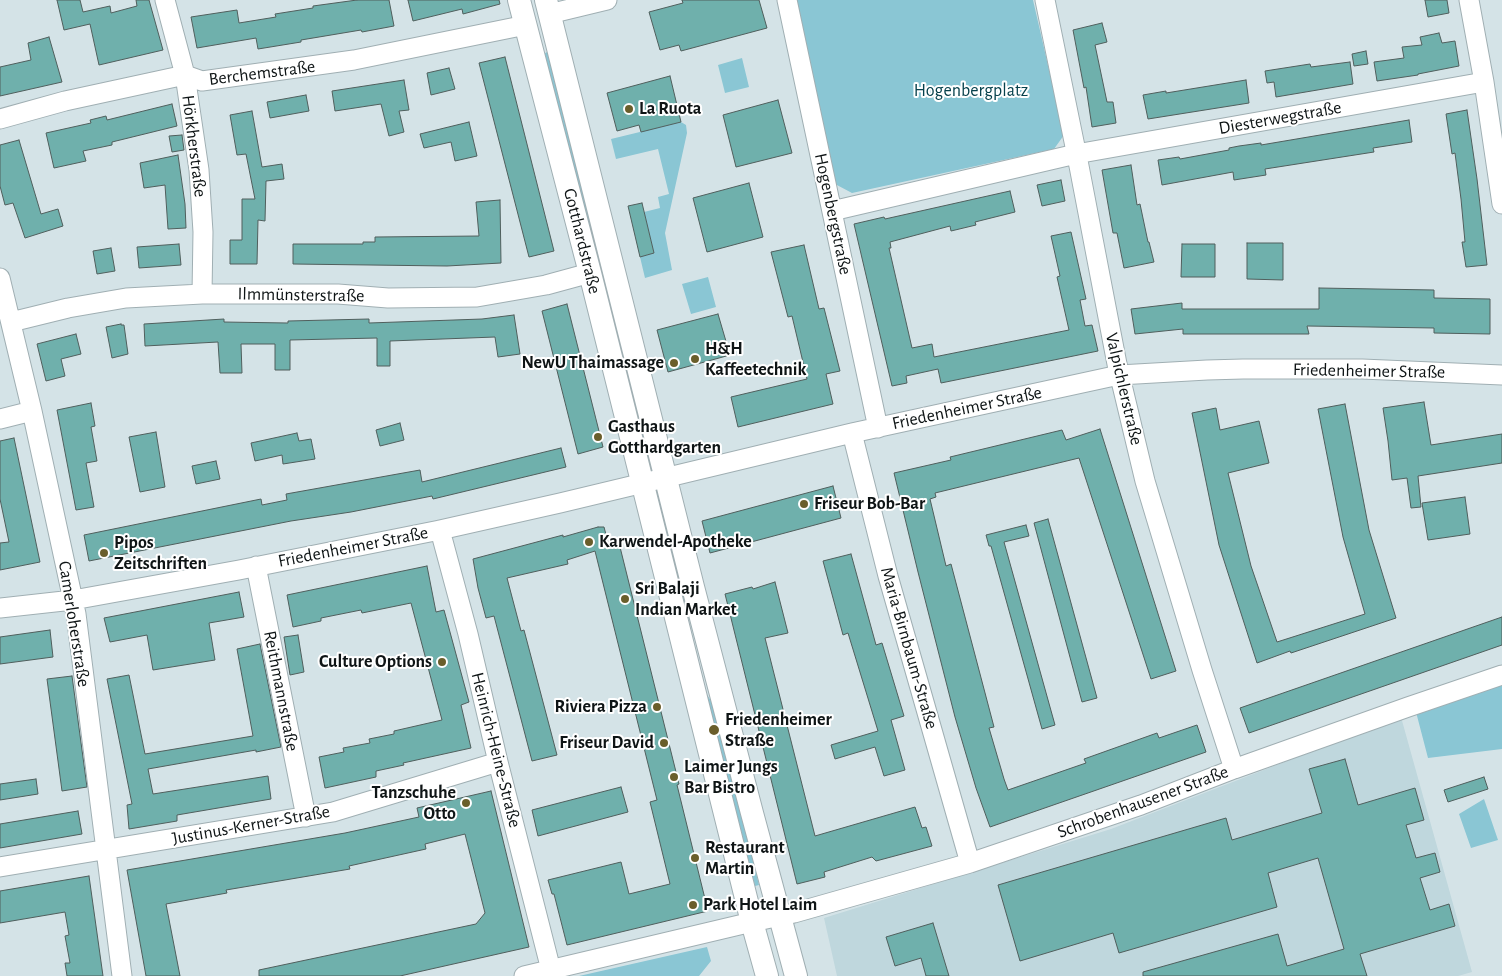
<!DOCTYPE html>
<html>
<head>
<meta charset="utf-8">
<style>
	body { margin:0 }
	canvas { display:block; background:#d4e3e7 }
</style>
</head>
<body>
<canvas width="1502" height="976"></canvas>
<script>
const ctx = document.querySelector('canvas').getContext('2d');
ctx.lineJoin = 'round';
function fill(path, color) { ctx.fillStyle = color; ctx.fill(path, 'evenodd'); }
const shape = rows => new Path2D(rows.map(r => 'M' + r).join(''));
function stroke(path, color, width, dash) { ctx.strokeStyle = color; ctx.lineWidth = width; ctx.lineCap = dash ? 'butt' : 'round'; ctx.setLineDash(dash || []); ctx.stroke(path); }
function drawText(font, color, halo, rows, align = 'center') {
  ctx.font = font + ' "Alegreya Sans",sans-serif'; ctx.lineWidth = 4; ctx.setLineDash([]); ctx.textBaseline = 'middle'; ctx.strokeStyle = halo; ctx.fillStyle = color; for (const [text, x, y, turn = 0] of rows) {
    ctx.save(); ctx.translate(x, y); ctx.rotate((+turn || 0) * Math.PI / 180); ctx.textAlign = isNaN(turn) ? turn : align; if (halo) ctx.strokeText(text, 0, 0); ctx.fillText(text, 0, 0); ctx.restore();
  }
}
const built = shape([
	[1401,717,1472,972,1458,976,837,976,824,918,1111,829]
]);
const green = shape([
	[794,0,1033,0,1064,135,1054,149,852,193,835,184],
	[547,52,551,53,648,436,643,437,603,279,595,266,542,55],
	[742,58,749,87,725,93,718,65],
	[681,122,686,125,687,133,665,233,672,270,645,278,640,257,654,253,644,212,660,208,658,197,669,194,658,149,616,159,611,139],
	[708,277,716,307,691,314,682,284],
	[1502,683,1502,749,1428,758,1416,712],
	[704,690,715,707,759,885,755,886,731,791,721,773],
	[1484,799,1498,840,1471,848,1459,814],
	[707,947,711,961,699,976,579,976]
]);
const building = shape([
	[57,0,80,0,83,12,110,6,111,13,137,6,136,0,149,0,163,50,99,65,90,24,64,30,57,0],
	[357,0,389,0,394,26,362,32,361,30,301,40,301,42,258,49,256,38,197,48,191,17,237,10,239,23,276,17,275,14,313,8,313,6,357,0],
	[408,0,499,0,500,4,463,14,462,9,413,21,408,0],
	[682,0,759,0,767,28,681,51,679,45,660,50,649,12,683,3,682,0],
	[1425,0,1447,0,1449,13,1428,17,1425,0],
	[1102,23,1107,42,1095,45,1107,102,1113,102,1116,123,1092,127,1086,87,1084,88,1073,30,1102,23],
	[1439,33,1442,43,1455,41,1459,66,1418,74,1418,75,1377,81,1374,62,1404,58,1402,47,1422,45,1420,37,1439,33],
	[49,37,62,82,0,96,0,67,31,60,28,43,49,37],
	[1366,51,1368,64,1354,66,1352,54,1366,51],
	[505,57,554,251,529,257,479,63,505,57],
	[1350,62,1353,84,1276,97,1274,82,1267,83,1265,71,1310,64,1311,67,1350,62],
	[449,68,455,89,431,95,427,73,449,68],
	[670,76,681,122,641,132,639,125,617,131,607,93,670,76],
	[404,80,409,110,399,111,404,132,389,136,381,104,335,111,332,91,404,80],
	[1246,80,1249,103,1148,119,1143,95,1166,91,1166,93,1246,80],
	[306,95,309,111,270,118,267,102,306,95],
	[778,100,792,153,736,167,723,115,778,100],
	[172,104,177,126,112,142,112,145,83,151,86,161,54,168,46,133,91,123,90,120,106,116,107,120,172,104],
	[1467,110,1477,179,1487,265,1466,267,1462,242,1465,242,1461,199,1455,153,1452,154,1446,114,1467,110],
	[252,111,262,167,282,164,284,179,266,181,265,221,258,220,257,264,230,264,230,240,242,240,242,199,255,199,246,154,237,155,230,115,252,111],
	[1409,120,1412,142,1373,148,1374,152,1265,169,1266,175,1234,180,1233,172,1162,185,1158,160,1179,157,1180,159,1229,150,1229,148,1239,146,1261,143,1261,145,1409,120],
	[469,122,477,156,455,161,451,142,424,148,420,134,469,122],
	[182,135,184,150,172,152,169,136,182,135],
	[19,140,41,214,58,209,63,226,25,238,13,203,5,205,0,186,0,145,19,140],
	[178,155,185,204,186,228,168,229,165,185,144,188,140,163,178,155],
	[1131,165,1137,205,1140,204,1148,242,1149,242,1154,262,1124,268,1117,233,1113,233,1102,170,1131,165],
	[1061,180,1065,201,1042,206,1037,185,1061,180],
	[749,183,763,237,707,252,693,198,749,183],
	[1010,191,1015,212,975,222,976,225,951,231,950,226,890,242,891,248,889,248,912,348,932,344,934,357,1069,330,1057,277,1060,276,1051,236,1071,232,1086,299,1080,300,1085,326,1092,325,1098,351,941,383,938,369,906,376,907,383,892,386,854,224,884,217,885,219,1010,191],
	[500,200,501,263,447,266,293,264,293,244,363,244,363,242,375,242,375,237,479,236,476,202,500,200],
	[642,203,654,253,640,257,628,206,642,203],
	[1247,243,1283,243,1283,280,1247,279,1247,243],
	[179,244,181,265,139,268,137,247,179,244],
	[1182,244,1215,244,1215,277,1181,277,1182,244],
	[804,245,819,309,824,308,840,371,826,374,833,404,738,427,731,397,807,379,792,316,788,317,771,252,804,245],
	[111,248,115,271,97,274,93,251,111,248],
	[1319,288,1434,290,1434,298,1490,299,1490,334,1434,333,1434,328,1307,326,1309,334,1183,334,1183,329,1135,334,1131,309,1182,303,1182,309,1319,309,1319,288],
	[567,304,603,447,578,454,542,311,567,304],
	[718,314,730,355,668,372,657,330,718,314],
	[514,315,520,354,498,357,495,337,390,341,390,366,377,366,377,338,290,340,290,370,275,370,275,344,241,344,242,373,220,373,218,342,145,346,144,324,224,319,224,322,288,323,288,321,369,319,369,323,482,319,514,315],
	[121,324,121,325,124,325,128,354,112,358,106,327,121,324],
	[76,334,81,354,61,359,65,376,46,381,37,344,76,334],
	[1424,402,1431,445,1502,434,1502,463,1418,476,1421,507,1411,508,1407,478,1392,480,1388,441,1383,408,1424,402],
	[91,403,95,426,91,427,97,461,86,463,94,507,76,510,57,410,91,403],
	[1345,404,1369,530,1396,618,1291,653,1290,651,1257,663,1219,545,1192,413,1216,408,1220,430,1259,421,1269,463,1228,473,1251,566,1277,642,1365,614,1343,537,1318,409,1345,404],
	[400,423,404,440,380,446,376,430,400,423],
	[1100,429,1176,671,1151,679,1079,458,935,493,936,497,930,499,946,566,951,564,994,727,989,728,1004,779,1008,790,1086,763,1084,759,1157,733,1159,738,1197,725,1206,752,990,827,976,788,955,717,918,572,894,473,951,460,950,457,1062,430,1066,440,1100,429],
	[156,432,165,487,140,492,129,437,156,432],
	[297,433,299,441,311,439,315,459,283,464,282,455,255,461,251,443,297,433],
	[14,438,40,562,0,570,0,543,9,542,0,499,0,441,14,438],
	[561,448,566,467,433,499,432,496,351,512,291,521,89,561,84,535,261,499,262,505,287,500,286,494,420,470,422,482,561,448],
	[216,461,220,479,196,484,192,466,216,461],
	[833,486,841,518,710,553,702,521,833,486],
	[1465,497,1470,534,1428,540,1422,503,1465,497],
	[1048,519,1097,698,1082,702,1034,523,1048,519],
	[1026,525,1029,536,1004,542,1055,725,1042,729,991,546,989,546,986,535,1026,525],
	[598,527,604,527,609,546,619,543,679,784,677,785,708,911,567,945,554,894,552,894,548,880,621,862,629,894,670,884,650,802,657,800,595,551,567,560,568,564,507,578,521,631,524,630,557,755,532,761,494,616,486,618,478,588,473,559,563,535,563,537,598,527],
	[851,554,876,645,882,643,904,716,891,720,905,770,884,776,875,747,835,759,831,745,878,731,848,633,843,635,823,561,851,554],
	[427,566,436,612,444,610,469,702,461,705,471,748,403,763,404,765,376,771,376,777,325,788,319,757,344,752,343,748,370,743,369,739,394,734,394,731,442,720,411,603,362,613,361,610,321,618,321,621,293,627,287,595,427,566],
	[775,582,788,633,765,638,815,836,915,807,922,828,926,827,932,846,876,861,872,857,824,872,825,877,797,884,725,594,752,587,753,589,775,582],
	[239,592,244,617,209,623,215,660,153,670,147,635,110,642,104,618,239,592],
	[1502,617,1502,645,1249,733,1240,708,1502,617],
	[50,630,53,657,0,664,0,637,50,630],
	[298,635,304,672,290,675,284,637,298,635],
	[260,644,281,747,256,752,256,750,148,769,153,794,268,776,271,799,177,815,177,821,129,829,127,805,132,804,107,679,129,675,145,754,253,736,237,649,260,644],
	[72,676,87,787,62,791,47,679,72,676],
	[1345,759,1358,805,1415,788,1424,820,1406,825,1416,858,1435,853,1440,872,1420,878,1430,910,1449,904,1455,926,1360,954,1367,976,1143,976,1143,972,1278,934,1287,966,1344,949,1318,858,1268,873,1277,907,1119,953,1113,933,1020,961,998,885,1226,818,1232,840,1322,813,1309,769,1345,759],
	[1484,777,1488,789,1448,802,1444,790,1484,777],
	[36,779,38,794,0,800,0,784,36,779],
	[621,787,628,812,538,836,532,810,621,787],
	[491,791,529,947,400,976,259,976,259,970,476,924,485,913,465,834,425,844,426,849,349,866,350,869,226,890,227,893,166,904,180,976,146,976,127,870,345,833,419,817,417,808,491,791],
	[78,811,82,834,0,848,0,824,78,811],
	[89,876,103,976,67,976,65,963,70,963,65,936,69,935,65,912,0,923,0,891,89,876],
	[933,923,949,976,926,976,921,958,895,966,886,937,933,923]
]);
const minor = shape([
	[165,0,185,75,199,170,203,232,202,294],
	[787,0,878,428],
	[1045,0,1079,166,1117,364,1145,481,1202,670,1234,769],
	[1469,0,1484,82,1502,204],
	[549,14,607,0],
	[0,119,65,101,185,75,202,81,354,60,526,25],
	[832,211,1076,154,1484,82],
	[0,278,32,411,76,614,122,976],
	[11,322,68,308,126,298,202,294,338,294,388,298,477,297,546,285,590,273],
	[0,419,32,411],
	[852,433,888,576,970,863],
	[440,530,468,634,498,762,551,970],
	[256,566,306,817],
	[0,608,73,600,239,570,440,530,560,503,852,433,1119,375,1207,370,1243,369,1362,369,1502,375],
	[0,867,333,812,498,762],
	[524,976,752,922,794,913,970,863,1141,805,1234,769,1408,707,1502,675]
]);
const major = shape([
	[519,0,590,273,752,922,767,976],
	[546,0,693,587,752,813,796,976]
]);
const markers = [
	[629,109,5,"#6a5e2b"],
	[695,359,5,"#6a5e2b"],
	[674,363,5,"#6a5e2b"],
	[598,437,5,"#6a5e2b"],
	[804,504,5,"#6a5e2b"],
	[589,542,5,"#6a5e2b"],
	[104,553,5,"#6a5e2b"],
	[625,599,5,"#6a5e2b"],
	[442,662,5,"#6a5e2b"],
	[657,707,5,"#6a5e2b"],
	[714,730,6,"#6a5e2b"],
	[664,743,5,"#6a5e2b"],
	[674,777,5,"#6a5e2b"],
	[466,803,5,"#6a5e2b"],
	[695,858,5,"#6a5e2b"],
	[693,905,5,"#6a5e2b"]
];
const streetNames = [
	["Berchemstraße",262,73,-7],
	["Diesterwegstraße",1280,118,-10],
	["Hörkherstraße",194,146,83],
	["Hogenbergstraße",833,214,78],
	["Gotthardstraße",582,241,76],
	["Ilmmünsterstraße",301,295,1],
	["Friedenheimer Straße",1369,371,1],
	["Valpichlerstraße",1124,389,77],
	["Friedenheimer Straße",967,408,-12],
	["Friedenheimer Straße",353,547,-11],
	["Camerloherstraße",74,624,81],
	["Maria-Birnbaum-Straße",909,648,74],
	["Reithmannstraße",281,691,79],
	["Heinrich-Heine-Straße",496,750,76],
	["Schrobenhausener Straße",1143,802,-20],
	["Justinus-Kerner-Straße",251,825,-10]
];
const parkNames = [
	["Hogenbergplatz",971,91]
];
const poiNames = [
	["La Ruota",639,109],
	["H&H",705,349],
	["Kaffeetechnik",705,370],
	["NewU Thaimassage",664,363,"right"],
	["Gasthaus",608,427],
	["Gotthardgarten",608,448],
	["Friseur Bob-Bar",814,504],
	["Karwendel-Apotheke",599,542],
	["Pipos",114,543],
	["Zeitschriften",114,564],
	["Sri Balaji",635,589],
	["Indian Market",635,610],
	["Culture Options",432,662,"right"],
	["Riviera Pizza",647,707,"right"],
	["Friedenheimer",725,720],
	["Straße",725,741],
	["Friseur David",654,743,"right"],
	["Laimer Jungs",684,767],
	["Bar Bistro",684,788],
	["Tanzschuhe",456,793,"right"],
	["Otto",456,814,"right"],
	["Restaurant",705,848],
	["Martin",705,869],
	["Park Hotel Laim",703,905]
];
fill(built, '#bfd7dd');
fill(green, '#8ac6d4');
fill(building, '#6fb0ac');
stroke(building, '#505f5d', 1);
stroke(minor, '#a0afb3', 21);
stroke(major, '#a0afb3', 24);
stroke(minor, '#fff', 19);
stroke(major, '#fff', 22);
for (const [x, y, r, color] of markers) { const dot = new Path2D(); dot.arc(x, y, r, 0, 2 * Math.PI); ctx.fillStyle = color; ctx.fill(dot); stroke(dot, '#fff', 2); }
drawText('18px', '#0e1415', '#fff', streetNames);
drawText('18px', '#06414c', '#fff', parkNames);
drawText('bold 18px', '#0e1415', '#fff', poiNames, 'left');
</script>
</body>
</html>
